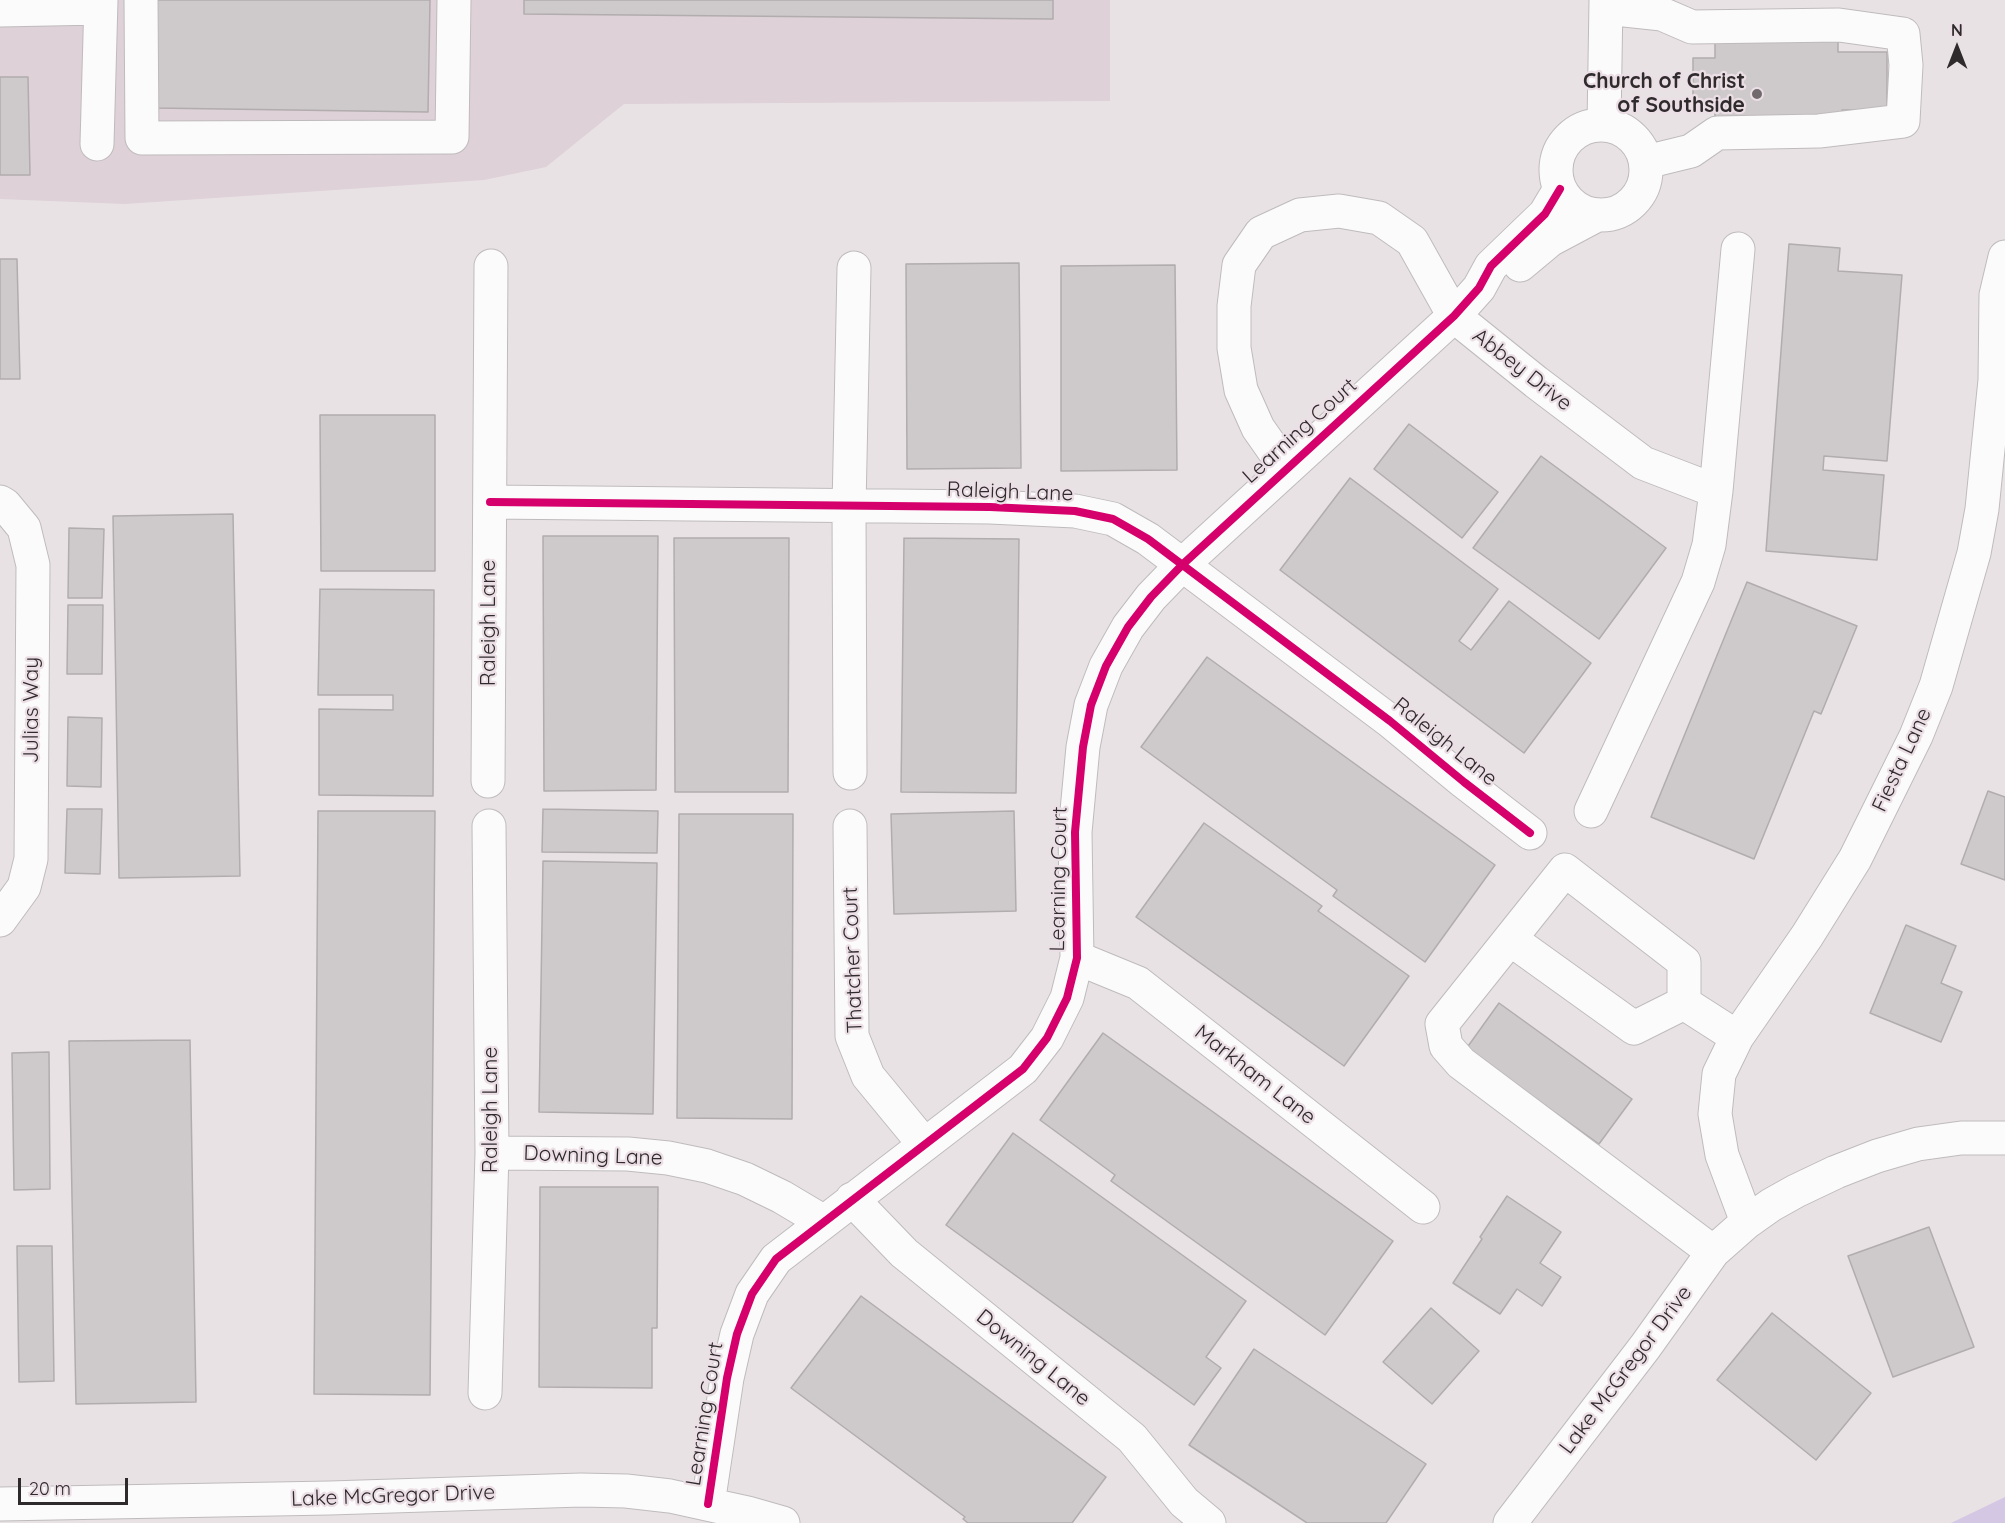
<!DOCTYPE html>
<html>
<head>
<meta charset="utf-8">
<style>
	body { margin:0 }
	#map { position:relative; width:2005px; height:1523px; overflow:hidden; background:#e8e2e5; font-family:Quicksand,sans-serif }
	canvas { display:block }
	.north { position:absolute; left:1927px; top:18px; width:60px; height:60px; -webkit-text-stroke:4px #ebdfe5; paint-order:stroke; rotate:0deg; font-size:16px; font-weight:700; line-height:24px; text-align:center; color:#2f2a2c }
	.north::after { content:''; display:block; margin:auto; width:21px; height:27px; background:#2f2a2c; clip-path:polygon(50% 0,100% 100%,50% 72%,0 100%) }
	.scale { position:absolute; left:18px; top:1478px; width:110px; height:27px; box-sizing:border-box; border:3px solid #2f2a2c; border-top:0; padding-left:8px; font-size:18px; line-height:21px; white-space:nowrap; color:#2f2a2c; -webkit-text-stroke:4px #ebdfe5; paint-order:stroke }
</style>
</head>
<body>
<div id="map">
<canvas width="2005" height="1523"></canvas>
<div class="north">N</div>
<div class="scale">20 m</div>
</div>
<script>
const ctx = document.querySelector('canvas').getContext('2d');
ctx.lineJoin = 'round';
function fill(path, color) { ctx.fillStyle = color; ctx.fill(path, 'evenodd'); }
const shape = rows => new Path2D(rows.map(r => 'M' + r).join(''));
function stroke(path, color, width, dash) { ctx.strokeStyle = color; ctx.lineWidth = width; ctx.lineCap = dash ? 'butt' : 'round'; ctx.setLineDash(dash || []); ctx.stroke(path); }
function drawText(font, color, halo, rows, align = 'center') {
  ctx.font = font + ' Quicksand,sans-serif'; ctx.lineWidth = 4.5; ctx.setLineDash([]); ctx.textBaseline = 'middle'; ctx.strokeStyle = halo; ctx.fillStyle = color; for (const [text, x, y, turn = 0] of rows) {
    ctx.save(); ctx.translate(x, y); ctx.rotate((+turn || 0) * Math.PI / 180); ctx.textAlign = isNaN(turn) ? turn : align; if (halo) ctx.strokeText(text, 0, 0); ctx.fillText(text, 0, 0); ctx.restore();
  }
}
const built = shape([
	[0,0,1110,0,1110,101,624,104,546,167,484,180,125,204,0,199]
]);
const water = shape([
	[2005,1497,2005,1523,1951,1523]
]);
const building = shape([
	[156,0,430,0,428,112,155,108,156,0],
	[524,0,1053,0,1053,19,524,14,524,0],
	[1715,38,1838,38,1838,52,1887,52,1887,110,1842,110,1842,122,1715,122,1715,102,1693,102,1693,58,1715,58,1715,38],
	[0,77,28,77,30,175,0,175,0,77],
	[1789,244,1840,248,1838,271,1902,275,1887,461,1824,456,1823,470,1884,475,1877,560,1766,551,1789,244],
	[0,259,17,259,20,379,0,379,0,259],
	[1019,263,1021,468,907,469,906,264,1019,263],
	[1175,265,1177,470,1061,471,1061,266,1175,265],
	[320,415,435,415,435,571,321,571,320,415],
	[1409,424,1498,492,1462,538,1374,469,1409,424],
	[1541,456,1666,548,1599,639,1473,548,1541,456],
	[1350,478,1498,589,1459,641,1471,650,1509,601,1591,663,1524,753,1280,570,1350,478],
	[233,514,240,876,119,878,113,516,233,514],
	[69,528,104,529,102,598,68,598,69,528],
	[543,536,658,536,656,790,544,791,543,536],
	[674,538,789,538,788,792,675,792,674,538],
	[904,538,1019,539,1016,793,901,792,904,538],
	[1747,582,1857,626,1821,714,1814,711,1754,859,1651,817,1747,582],
	[320,589,434,590,433,796,319,795,319,709,393,710,393,695,318,695,320,589],
	[68,605,103,605,102,674,67,674,68,605],
	[1207,657,1495,865,1425,962,1333,896,1337,890,1141,747,1207,657],
	[68,717,102,718,101,787,67,786,68,717],
	[1988,791,2005,797,2005,880,1961,864,1988,791],
	[67,809,102,809,100,874,65,873,67,809],
	[543,809,658,811,657,853,542,852,543,809],
	[318,811,435,811,430,1395,314,1394,318,811],
	[1014,811,1016,911,894,914,891,814,1014,811],
	[679,814,793,814,792,1119,677,1118,679,814],
	[1204,823,1322,906,1318,911,1409,976,1344,1066,1136,917,1204,823],
	[543,861,657,863,653,1114,539,1112,543,861],
	[1906,925,1956,946,1941,983,1962,992,1941,1042,1870,1013,1906,925],
	[1499,1003,1632,1099,1599,1144,1466,1049,1499,1003],
	[1103,1033,1393,1241,1325,1335,1111,1181,1115,1175,1040,1120,1103,1033],
	[190,1040,196,1402,76,1404,69,1041,190,1040],
	[49,1052,50,1189,14,1190,12,1053,49,1052],
	[1013,1133,1246,1301,1206,1357,1221,1368,1194,1405,946,1225,1013,1133],
	[540,1187,658,1187,657,1328,652,1328,652,1388,539,1387,540,1187],
	[1507,1196,1561,1232,1540,1263,1561,1277,1542,1306,1517,1289,1500,1314,1453,1283,1482,1239,1480,1237,1507,1196],
	[1929,1227,1974,1347,1893,1377,1848,1256,1929,1227],
	[17,1246,52,1246,54,1381,19,1382,17,1246],
	[861,1296,1106,1477,1072,1523,968,1523,963,1519,965,1517,791,1388,861,1296],
	[1431,1308,1479,1351,1432,1404,1383,1362,1431,1308],
	[1772,1313,1871,1393,1816,1460,1717,1380,1772,1313],
	[1254,1349,1426,1464,1386,1523,1307,1523,1189,1445,1254,1349]
]);
const minor = shape([
	[141,0,142,138,452,137,454,0],
	[1606,8,1662,14,1692,27,1839,25,1903,34,1906,65,1903,121,1819,131,1717,133,1691,151,1646,162],
	[0,10,100,8],
	'1556 170a45 45 0 1 1 90 0a45 45 0 1 1-90 0Z',
	[1604,125,1606,0],
	[97,144,101,0],
	[1520,265,1550,240,1597,215],
	[1286,468,1258,428,1241,390,1234,348,1234,306,1239,265,1261,233,1300,215,1339,211,1379,218,1412,241,1454,316,1536,382,1643,463,1716,491],
	[0,502,5,505,24,528,33,565,31,859,24,887,0,920],
	[490,502,990,507,1075,511,1113,519,1148,539,1390,721,1464,782,1530,833],
	[850,773,849,507,854,268],
	[488,781,491,266],
	[1591,811,1698,582,1709,545,1716,491,1738,249],
	[850,826,852,1036,868,1076,924,1144],
	[1510,939,1634,1028,1684,1003],
	[1077,958,1138,983,1423,1207],
	[492,1153,628,1154,668,1158,707,1166,745,1179,782,1197,824,1222],
	[852,1199,904,1253,1132,1438,1184,1502,1209,1523],
	[1747,1222,1722,1155,1715,1114,1719,1074,1737,1037,1807,936,1855,859,1916,736,1936,686,1974,553,1982,509,1995,380,1996,295,2005,257],
	[1713,1252,1461,1063,1446,1046,1442,1024,1565,870,1684,962,1684,1003,1737,1037],
	[485,1393,492,1153,489,826],
	[0,1504,330,1498,581,1490,626,1491,670,1496,748,1513,783,1523],
	[708,1504,727,1378,737,1334,752,1294,776,1259,1023,1069,1047,1038,1067,998,1077,958,1075,832,1083,747,1091,705,1106,666,1128,627,1151,597,1182,565,1454,316,1479,288,1491,266,1545,214,1560,189],
	[1510,1523,1645,1347,1713,1252,1747,1222,1771,1205,1796,1191,1836,1172,1877,1156,1918,1144,1961,1138,2005,1138]
]);
const cycleway = shape([
	[490,502,990,507,1075,511,1113,519,1148,539,1390,721,1464,782,1530,833],
	[708,1504,727,1378,737,1334,752,1294,776,1259,1023,1069,1047,1038,1067,998,1077,958,1075,832,1083,747,1091,705,1106,666,1128,627,1151,597,1182,565,1454,316,1479,288,1491,266,1545,214,1560,189]
]);
const markers = [
	[1757,94,6,"#706a6d"]
];
const poiNames = [
	["Church of Christ",1745,82],
	["of Southside",1745,106]
];
const streetNames = [
	["Abbey Drive",1522,370,38],
	["Learning Court",1300,431,-42],
	["Raleigh Lane",1010,492,2],
	["Raleigh Lane",489,623,-90],
	["Julias Way",32,710,-90],
	["Raleigh Lane",1445,742,39],
	["Fiesta Lane",1902,760,-65],
	["Learning Court",1059,879,-89],
	["Thatcher Court",853,960,-92],
	["Markham Lane",1255,1075,38],
	["Raleigh Lane",491,1110,-90],
	["Downing Lane",593,1156,2],
	["Downing Lane",1033,1358,39],
	["Lake McGregor Drive",1626,1370,-53],
	["Learning Court",705,1414,-81],
	["Lake McGregor Drive",393,1496,-2]
];
fill(built, '#ded1d7');
fill(water, '#d4c7e4');
fill(building, '#cec9cb');
stroke(building, '#b1acad', 1.5);
stroke(minor, '#bfbbbd', 35);
stroke(minor, '#fcfbfb', 33);
stroke(cycleway, '#d6006c', 8);
for (const [x, y, r, color] of markers) { const dot = new Path2D(); dot.arc(x, y, r, 0, 2 * Math.PI); ctx.fillStyle = color; ctx.fill(dot); stroke(dot, '#ebdfe5', 2); }
drawText('bold 21px', '#2f2a2c', '#ebdfe5', poiNames, 'right');
drawText('21px', '#2f2a2c', '#ebdfe5', streetNames);
</script>
</body>
</html>
